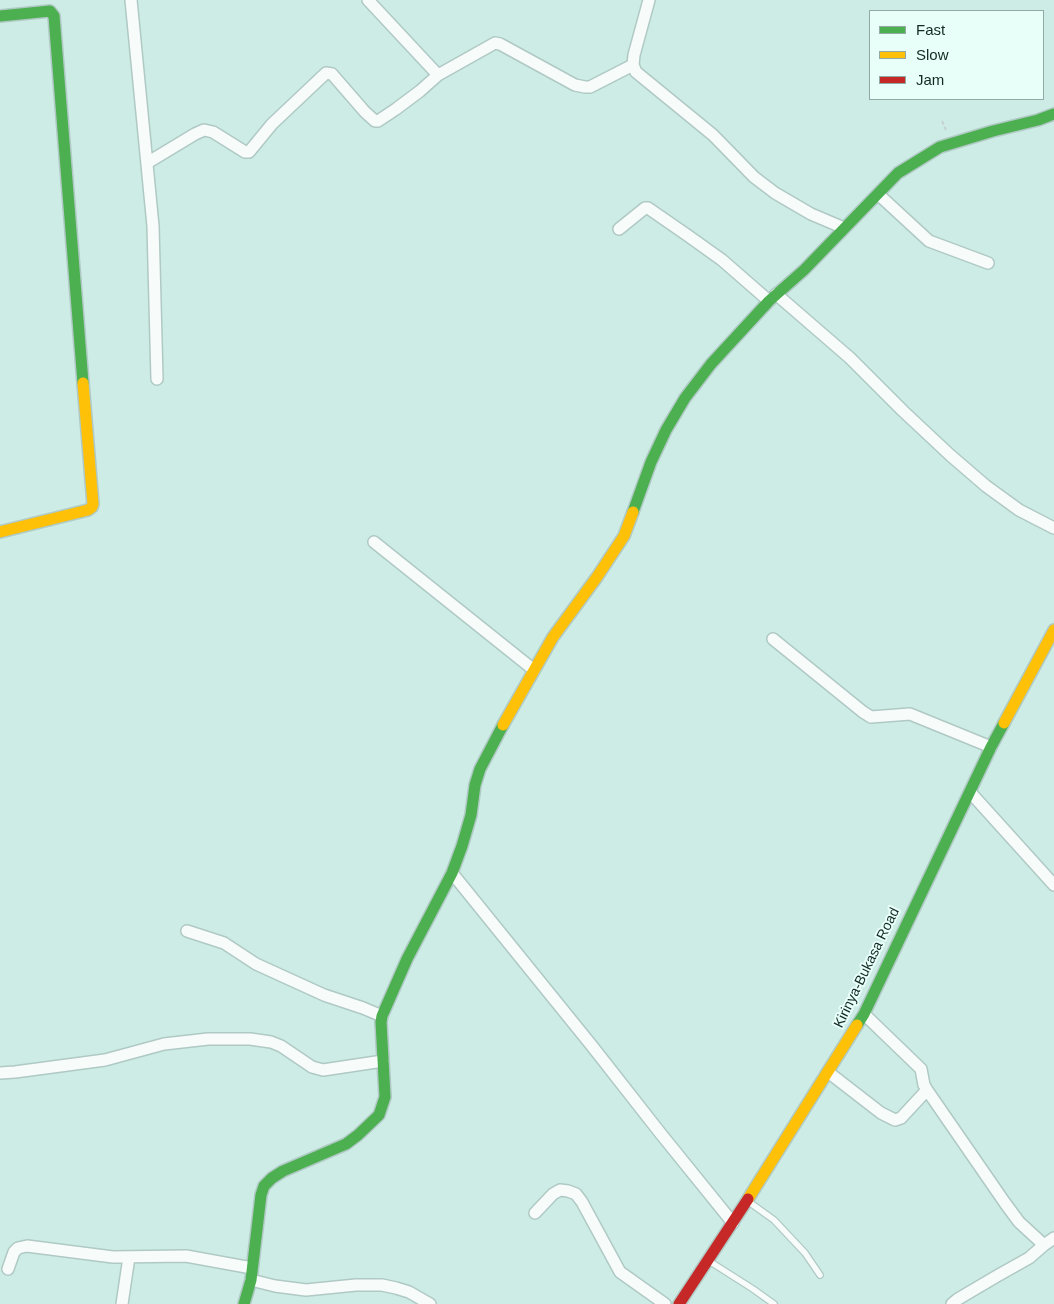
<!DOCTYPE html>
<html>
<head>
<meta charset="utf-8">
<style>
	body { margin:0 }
	#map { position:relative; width:1054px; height:1304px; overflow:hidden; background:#ccece5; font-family:Helvetica,sans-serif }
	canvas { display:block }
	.legend { position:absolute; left:869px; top:10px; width:175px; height:90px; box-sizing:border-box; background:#e8fef9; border:1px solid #92a9a4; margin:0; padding:6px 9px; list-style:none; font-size:15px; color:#122925 }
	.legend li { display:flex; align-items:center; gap:10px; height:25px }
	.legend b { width:25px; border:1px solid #92a9a4 }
</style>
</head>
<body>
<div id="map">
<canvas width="1054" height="1304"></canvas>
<ul class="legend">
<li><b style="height:6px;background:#4caf50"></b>Fast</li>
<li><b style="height:6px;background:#ffc107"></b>Slow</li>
<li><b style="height:6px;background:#c62828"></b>Jam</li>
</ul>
</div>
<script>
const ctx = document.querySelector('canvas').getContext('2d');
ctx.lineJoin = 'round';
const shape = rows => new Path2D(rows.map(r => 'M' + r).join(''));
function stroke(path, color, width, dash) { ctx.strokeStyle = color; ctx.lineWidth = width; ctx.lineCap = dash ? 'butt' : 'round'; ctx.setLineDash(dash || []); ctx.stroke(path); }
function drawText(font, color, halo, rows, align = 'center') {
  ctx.font = font + ' Helvetica,sans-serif'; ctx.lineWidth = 4; ctx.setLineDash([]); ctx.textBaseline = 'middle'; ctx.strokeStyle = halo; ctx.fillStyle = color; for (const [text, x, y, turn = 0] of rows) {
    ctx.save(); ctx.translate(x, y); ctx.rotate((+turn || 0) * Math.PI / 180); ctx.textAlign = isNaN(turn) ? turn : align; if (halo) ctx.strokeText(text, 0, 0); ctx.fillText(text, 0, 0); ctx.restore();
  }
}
const path = shape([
	[942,121,946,130]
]);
const lane = shape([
	[749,1202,774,1220,805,1253,820,1275],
	[709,1261,753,1289,774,1304]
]);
const street = shape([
	[131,0,153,226,157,379],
	[368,0,438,75],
	[649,0,634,55,633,65,636,72,713,135,754,177,775,193,811,214,844,228],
	[147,163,195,134,204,130,213,132,245,152,249,152,272,124,326,73,332,74,365,112,375,121,378,121,396,109,420,91,438,75,495,43,500,44,575,85,585,87,590,87,633,65],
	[878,194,929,241,988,263],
	[619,229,645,208,648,208,687,235,722,260,769,301],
	[776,294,850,358,903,411,950,455,986,486,1019,510,1054,528],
	[374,542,534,670],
	[773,639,863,712,871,717,910,714,991,747],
	[970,792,1054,885],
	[452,873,592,1046,661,1134,733,1223],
	[187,931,224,943,256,964,324,995,363,1008,382,1016],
	[864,1014,921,1069,924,1085,927,1090,1005,1203,1019,1222,1044,1245],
	[828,1072,881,1113,895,1120,901,1118,927,1090],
	[0,1073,15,1072,105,1060,164,1044,208,1039,250,1039,271,1042,281,1046,312,1067,323,1070,383,1061],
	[535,1213,553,1194,560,1190,568,1191,576,1194,582,1202,620,1272,665,1304],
	[8,1269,14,1252,18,1248,27,1246,113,1257,186,1256,252,1268],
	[251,1280,275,1286,306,1290,356,1285,382,1285,396,1288,409,1292,430,1304],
	[122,1304,129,1257],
	[952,1304,958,1299,997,1276,1029,1258,1044,1245,1054,1238]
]);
const fast = shape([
	[0,16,50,11,54,16,83,383],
	[633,512,651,462,666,430,685,398,711,364,769,301,804,270,898,173,940,147,993,131,1038,120,1054,114],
	[857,1025,864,1014,991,747,1004,723],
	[244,1304,251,1280,261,1195,264,1186,272,1178,283,1171,346,1144,358,1135,379,1115,385,1097,381,1022,382,1016,407,959,452,873,462,846,471,815,475,785,480,769,503,725]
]);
const slow = shape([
	[0,532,88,510,92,507,93,504,83,383],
	[1004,723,1054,630],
	[503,725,553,637,597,577,624,536,633,512],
	[748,1199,857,1025]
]);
const jam = shape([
	[679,1304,748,1199]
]);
const streetNames = [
	["Kirinya-Bukasa Road",867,968,-64]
];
stroke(lane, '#b0c9c4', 8);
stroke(street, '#b0c9c4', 14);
stroke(fast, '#b0c9c4', 14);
stroke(slow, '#b0c9c4', 14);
stroke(jam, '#b0c9c4', 14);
stroke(path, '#c7d1cf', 2, [4, 2.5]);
stroke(lane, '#f7fcfb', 5.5);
stroke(street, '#f7fcfb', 11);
stroke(fast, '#4caf50', 11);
stroke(slow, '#ffc107', 11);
stroke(jam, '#c62828', 11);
drawText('14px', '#122925', '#e8fef9', streetNames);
</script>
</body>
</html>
